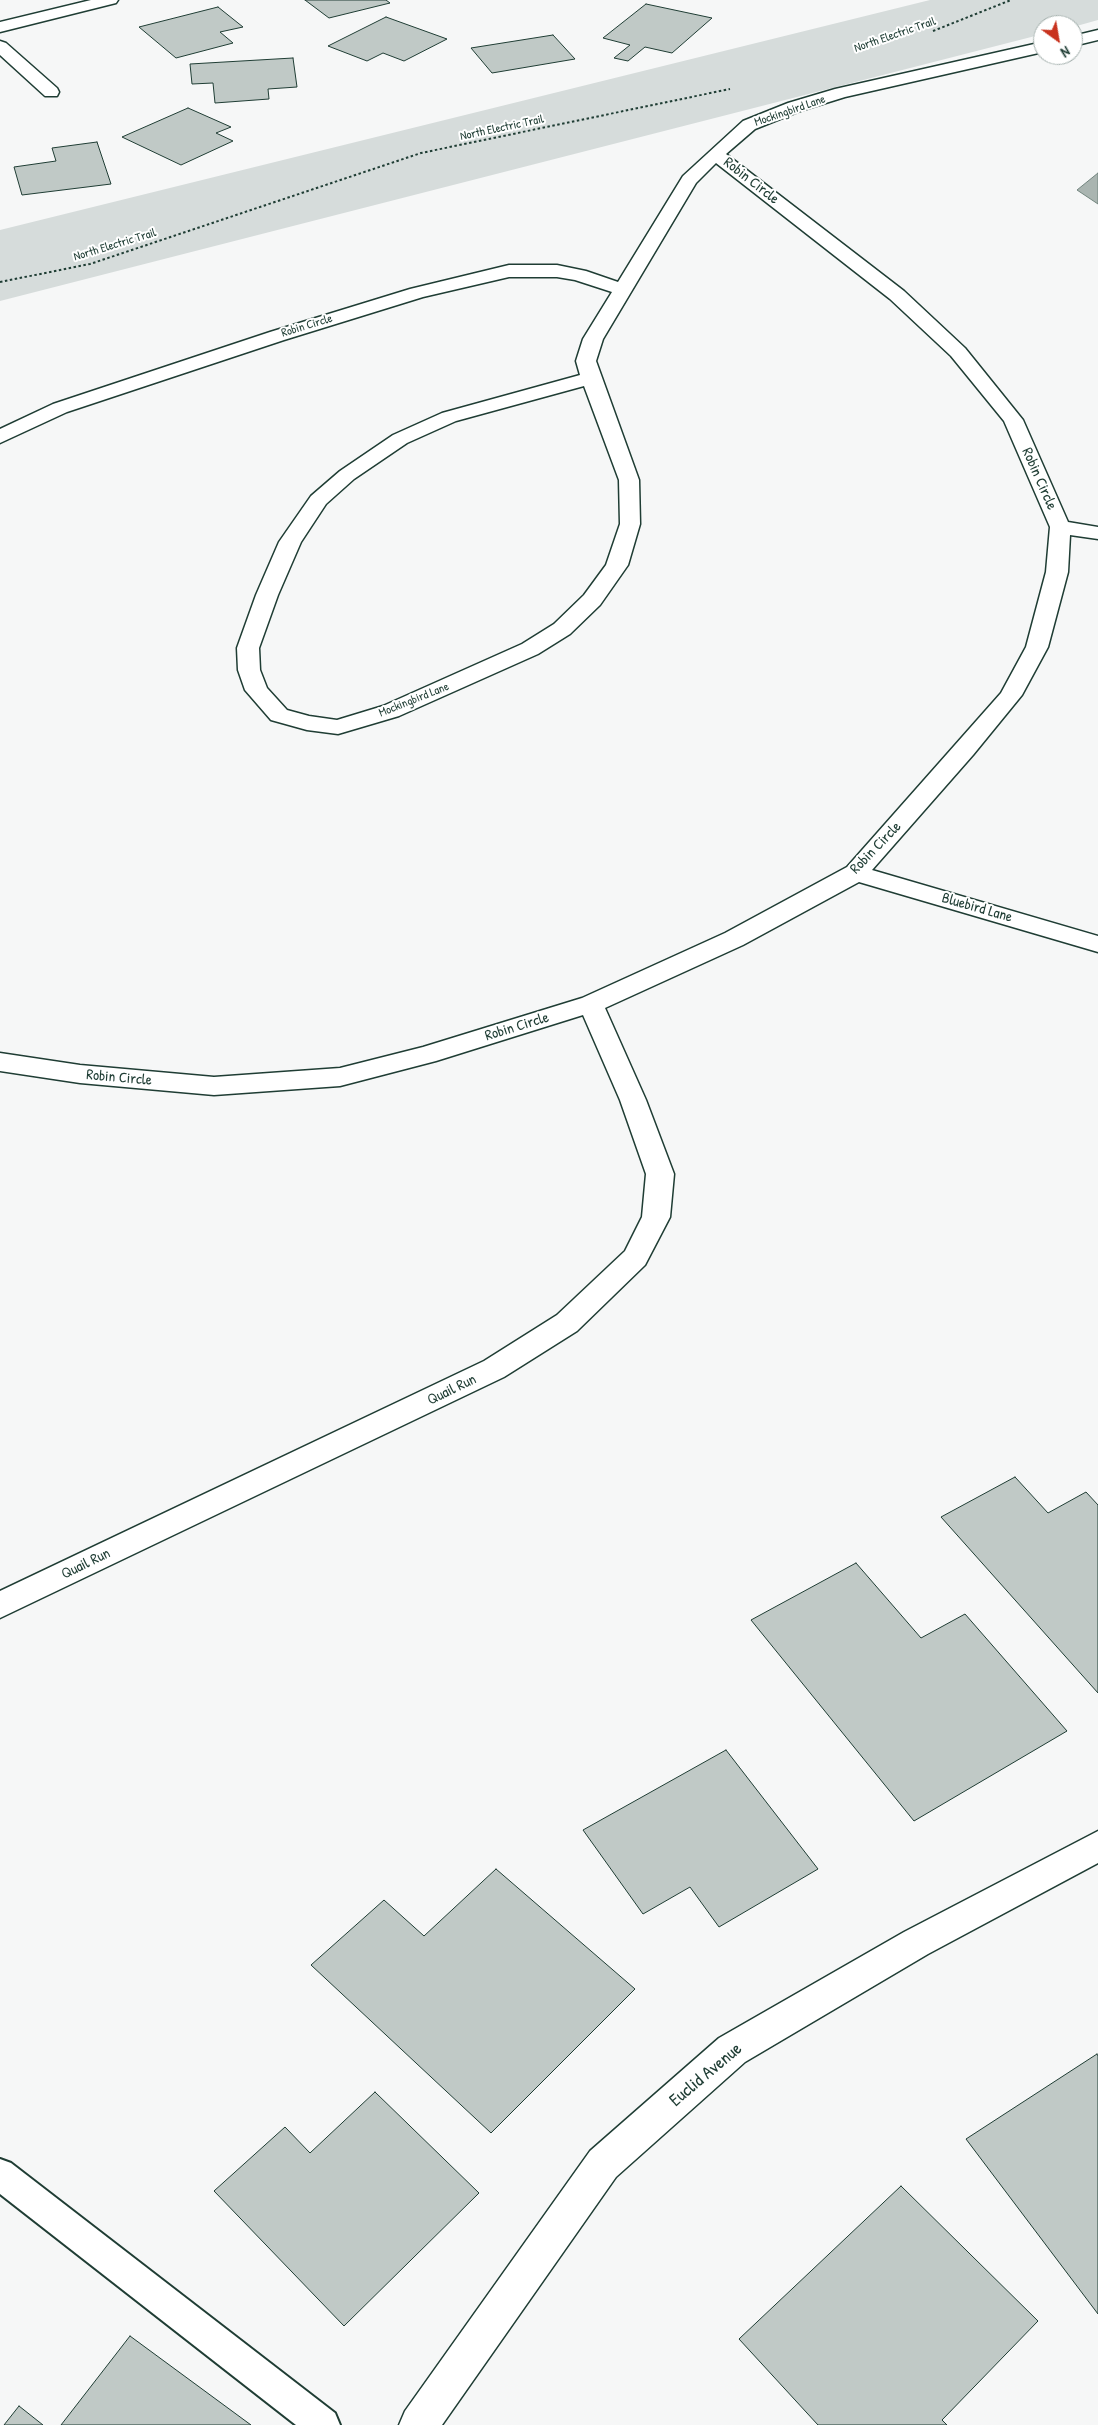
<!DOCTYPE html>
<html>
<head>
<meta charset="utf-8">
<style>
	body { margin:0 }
	#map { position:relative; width:1098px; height:2425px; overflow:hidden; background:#f6f7f7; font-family:"Patrick Hand",sans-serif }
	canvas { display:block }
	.north { position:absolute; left:1033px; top:15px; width:50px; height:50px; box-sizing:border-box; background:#fff; border:1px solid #a5b1ae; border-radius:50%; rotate:148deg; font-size:14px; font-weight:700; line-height:20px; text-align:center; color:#1f3d34 }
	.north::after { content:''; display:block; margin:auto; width:18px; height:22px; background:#c8321e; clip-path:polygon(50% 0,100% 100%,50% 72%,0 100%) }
</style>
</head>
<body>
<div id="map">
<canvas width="1098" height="2425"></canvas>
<div class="north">N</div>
</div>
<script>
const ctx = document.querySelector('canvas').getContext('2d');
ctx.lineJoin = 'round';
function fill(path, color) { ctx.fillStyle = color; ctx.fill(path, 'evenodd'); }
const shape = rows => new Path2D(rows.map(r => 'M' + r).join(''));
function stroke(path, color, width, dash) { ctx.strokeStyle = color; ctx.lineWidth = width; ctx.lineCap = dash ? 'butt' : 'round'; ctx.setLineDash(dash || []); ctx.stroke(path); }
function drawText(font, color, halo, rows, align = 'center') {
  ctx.font = font + ' "Patrick Hand",sans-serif'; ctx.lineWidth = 4; ctx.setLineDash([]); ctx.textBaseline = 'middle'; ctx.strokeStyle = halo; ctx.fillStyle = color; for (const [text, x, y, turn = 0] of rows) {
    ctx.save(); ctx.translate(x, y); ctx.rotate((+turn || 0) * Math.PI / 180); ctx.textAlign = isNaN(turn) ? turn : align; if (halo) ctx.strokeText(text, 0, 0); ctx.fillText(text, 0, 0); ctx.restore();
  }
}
const green = shape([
	[930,0,1098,0,1098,20,1073,27,1073,25,1043,25,1043,34,0,301,0,230]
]);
const water = shape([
	[1098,173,1098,204,1077,190,1098,173]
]);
const building = shape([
	[305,0,386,0,390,3,329,18,305,0],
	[646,4,712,18,672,53,645,47,628,61,614,58,630,45,603,38,646,4],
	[218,7,243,27,220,32,233,43,176,58,139,27,218,7],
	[386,17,447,39,404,61,383,53,367,61,328,46,386,17],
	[553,35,575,59,492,73,471,48,553,35],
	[293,58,297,87,268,89,269,99,215,103,213,83,192,84,190,64,293,58],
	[188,108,231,127,216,133,233,141,181,165,122,137,188,108],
	[97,142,111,184,22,195,14,167,56,161,52,148,97,142],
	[1015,1477,1048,1513,1086,1492,1098,1505,1098,1693,941,1517,1015,1477],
	[856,1563,921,1638,965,1614,1067,1731,914,1821,751,1620,856,1563],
	[726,1750,818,1869,719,1927,690,1887,643,1914,583,1830,726,1750],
	[496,1869,635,1989,491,2133,311,1965,384,1900,424,1936,496,1869],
	[1097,2054,1098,2056,1098,2314,966,2139,1097,2054],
	[375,2092,479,2193,344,2326,214,2191,285,2127,310,2153,375,2092],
	[901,2186,1038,2321,942,2420,947,2425,818,2425,739,2339,901,2186],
	[130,2336,251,2425,61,2425,130,2336],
	[19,2406,43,2425,4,2425,19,2406]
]);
const path = shape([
	[933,31,1011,0],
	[0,282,90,264,421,153,730,89]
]);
const service = shape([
	[0,2159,11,2163,335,2413,340,2425,296,2425,0,2194,0,2159]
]);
const minor = shape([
	[91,0,118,0,116,3,0,32,0,22,91,0],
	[1098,30,1098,40,1073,46,1073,36,1098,30],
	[0,41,6,43,57,88,59,92,57,96,45,96,0,55,0,41],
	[1043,42,1043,52,845,97,800,111,755,129,726,154,904,291,965,348,1023,420,1068,522,1098,527,1098,539,1070,535,1068,572,1048,647,1022,695,973,755,872,870,1098,936,1098,952,859,882,743,945,605,1008,646,1100,674,1174,670,1217,645,1265,577,1331,504,1377,0,1618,0,1591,484,1361,557,1315,625,1251,642,1217,646,1174,620,1100,583,1015,436,1061,340,1086,214,1095,80,1083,0,1071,0,1053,80,1065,214,1077,340,1068,423,1047,582,998,725,933,847,867,1001,693,1026,647,1046,572,1050,527,1004,421,951,356,890,299,716,163,696,183,603,339,596,361,639,480,640,524,628,565,600,605,570,634,538,654,399,716,338,734,307,730,271,720,245,690,238,670,237,648,256,595,279,542,311,496,340,471,393,435,442,413,580,375,576,361,583,339,612,292,575,280,557,277,509,277,423,297,284,340,67,412,0,443,0,429,53,404,270,332,410,289,509,265,557,265,586,271,618,282,683,176,743,121,788,103,835,89,1043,42],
	[584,386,619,480,620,524,606,565,584,595,554,624,522,644,383,706,337,720,309,716,287,710,267,688,260,670,259,648,278,595,301,542,326,504,354,479,407,443,456,421,584,386],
	[1098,1831,1098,1863,928,1954,745,2062,616,2177,442,2425,399,2425,405,2411,590,2151,719,2038,904,1932,1098,1831]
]);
const farStreetnames = [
	["North Electric Trail",895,35,-19],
	["Mockingbird Lane",790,111,-19],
	["North Electric Trail",502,128,-12],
	["North Electric Trail",115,245,-17],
	["Robin Circle",307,326,-17],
	["Mockingbird Lane",414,700,-22]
];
const streetNames = [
	["Robin Circle",751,181,38],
	["Robin Circle",1039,479,66],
	["Robin Circle",876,848,-46],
	["Bluebird Lane",977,908,16],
	["Robin Circle",517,1027,-17],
	["Robin Circle",119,1078,5],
	["Quail Run",452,1390,-26],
	["Quail Run",86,1564,-26]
];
const nearStreetnames = [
	["Euclid Avenue",706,2075,-40]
];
fill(green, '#d6dcdb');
fill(water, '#aab5b1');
stroke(water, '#72857f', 1);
fill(building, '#c0c9c6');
stroke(building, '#1f3d34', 1);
stroke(service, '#1f3d34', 4);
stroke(minor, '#1f3d34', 3);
stroke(path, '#1f3d34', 2, [2.5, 2.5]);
fill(service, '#fff');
fill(minor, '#fff');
drawText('12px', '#1f3d34', '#fff', farStreetnames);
drawText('15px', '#1f3d34', '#fff', streetNames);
drawText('18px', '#1f3d34', '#fff', nearStreetnames);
</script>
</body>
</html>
